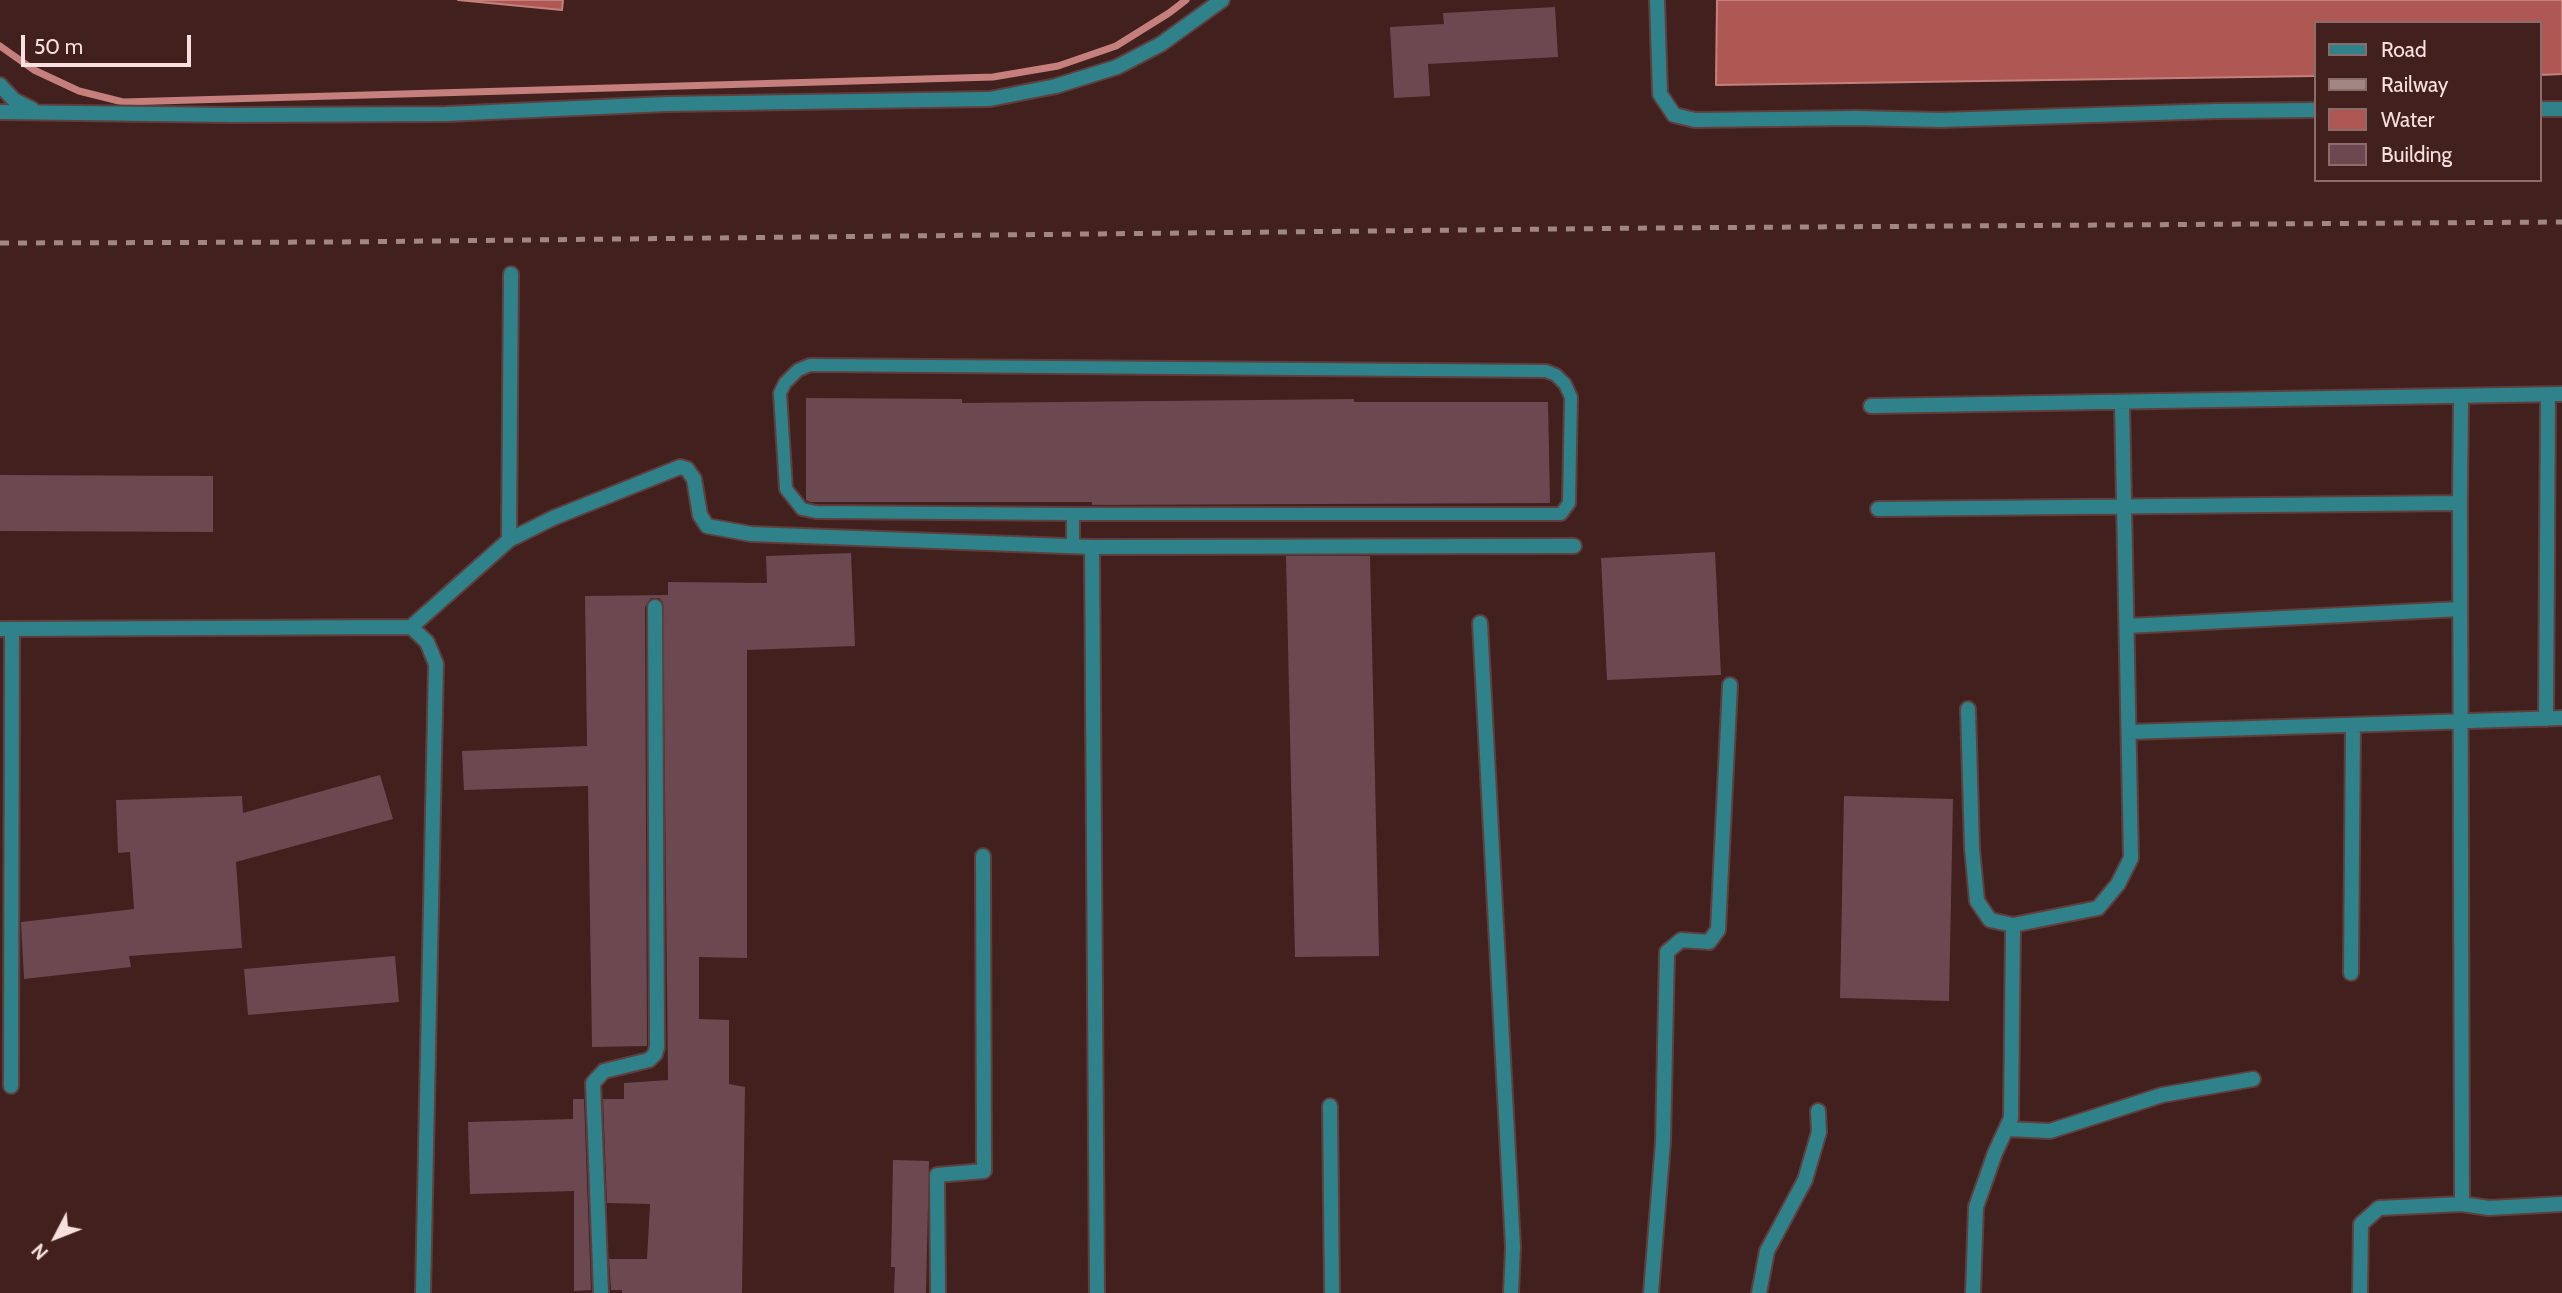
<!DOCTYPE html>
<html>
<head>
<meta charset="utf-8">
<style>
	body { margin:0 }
	#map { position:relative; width:2562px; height:1293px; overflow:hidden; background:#41201e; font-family:Cabin,sans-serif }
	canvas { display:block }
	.legend { position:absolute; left:2314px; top:21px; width:228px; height:161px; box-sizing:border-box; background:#41201e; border:2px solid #8a6d6b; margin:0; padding:9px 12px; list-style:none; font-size:21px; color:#f7e0de }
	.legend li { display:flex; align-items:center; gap:14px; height:35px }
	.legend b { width:35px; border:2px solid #8a6d6b }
	.north { position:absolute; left:21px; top:1202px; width:70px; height:70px; -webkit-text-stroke:5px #41201e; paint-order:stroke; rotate:228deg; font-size:19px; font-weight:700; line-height:28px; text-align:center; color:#f7e0de }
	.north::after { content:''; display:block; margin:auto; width:24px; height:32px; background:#f7e0de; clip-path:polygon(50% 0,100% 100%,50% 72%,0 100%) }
	.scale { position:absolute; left:21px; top:35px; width:170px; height:32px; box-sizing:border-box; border:4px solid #f7e0de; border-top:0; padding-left:9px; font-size:21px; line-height:24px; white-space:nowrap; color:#f7e0de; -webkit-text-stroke:5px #41201e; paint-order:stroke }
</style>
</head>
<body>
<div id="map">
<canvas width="2562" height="1293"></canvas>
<ul class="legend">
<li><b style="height:9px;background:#2f828a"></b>Road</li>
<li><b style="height:9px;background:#a28684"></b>Railway</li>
<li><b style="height:19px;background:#af5753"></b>Water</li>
<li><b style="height:19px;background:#6c4850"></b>Building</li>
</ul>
<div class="north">N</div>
<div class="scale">50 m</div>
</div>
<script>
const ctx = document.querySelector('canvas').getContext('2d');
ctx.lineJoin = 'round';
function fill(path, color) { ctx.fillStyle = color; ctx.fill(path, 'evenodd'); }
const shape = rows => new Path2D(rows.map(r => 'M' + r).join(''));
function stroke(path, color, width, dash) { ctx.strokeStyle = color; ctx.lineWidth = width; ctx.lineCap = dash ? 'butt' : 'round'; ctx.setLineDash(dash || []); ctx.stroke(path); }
const water = shape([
	[458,0,563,0,562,10,458,0],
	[1717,0,2562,0,2562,74,2539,75,2539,23,2315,23,2315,76,1716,85,1717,0]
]);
const stream = shape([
	[0,46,34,70,79,91,123,102,993,77,1058,66,1116,46,1169,13,1186,0]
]);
const building = shape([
	[1555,7,1558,57,1428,64,1430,96,1394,98,1390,27,1444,24,1443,13],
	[806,398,962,399,962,403,1354,399,1354,402,1548,402,1550,503,1092,505,1092,502,810,502,806,500],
	[0,475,213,476,213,532,0,531],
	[1715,552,1721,675,1607,680,1601,558],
	[851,553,855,646,747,650,747,958,699,957,699,1019,729,1020,729,1084,745,1087,742,1293,622,1293,622,1290,611,1290,609,1259,647,1259,650,1204,607,1203,603,1099,624,1099,624,1083,668,1080,663,602,659,598,651,598,645,607,647,1046,592,1047,588,786,464,790,462,751,587,746,585,596,668,595,668,582,767,583,766,556],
	[1286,556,1370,556,1379,956,1295,957],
	[380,775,393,819,236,862,242,948,129,956,131,967,24,979,21,922,134,909,130,852,118,853,116,800,242,796,243,813],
	[1844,796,1953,799,1949,1001,1840,998],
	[395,956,399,1002,248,1015,244,969],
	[573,1099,584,1099,591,1290,574,1291,574,1191,470,1194,468,1122,573,1119],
	[893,1160,929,1161,926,1293,894,1293,895,1267,891,1267]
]);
const lane = shape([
	[1073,514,816,512,802,509,786,489,780,393,785,383,798,370,810,365,1546,371,1556,375,1565,384,1571,397,1569,503,1561,514,1073,514,1073,546]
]);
const street = shape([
	[1657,0,1660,94,1674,115,1695,120,1856,118,1941,120,2217,111,2315,110],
	[0,85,14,100,32,109],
	[2539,109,2562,109],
	[0,112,232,115,446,114,666,104,990,99,1056,86,1117,67,1161,44,1222,0],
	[1871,406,2562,394],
	[2460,503,2461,396],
	[1878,509,2460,503,2462,1204],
	[509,540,511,274],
	[1092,547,1097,1293],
	[1480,623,1513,1247,1511,1293],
	[2127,626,2460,609],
	[411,627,427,642,436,664,423,1293],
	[0,629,411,627,509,540,553,518,680,467,687,469,694,479,700,515,707,526,751,534,1092,547,1574,546],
	[1968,709,1972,848,1977,901,1990,920,2013,925,2011,1118,1995,1153,1976,1207,1973,1293],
	[2546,719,2548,395],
	[2129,732,2562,718],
	[2013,925,2098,908,2118,884,2131,858,2122,402],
	[2351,973,2353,725],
	[11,1086,12,629],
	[1330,1106,1332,1293],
	[2006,1129,2050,1131,2162,1095,2253,1079],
	[601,1293,593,1083,604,1071,649,1060,655,1054,657,1047,655,607],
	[938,1293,937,1175,984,1171,983,856],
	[1651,1293,1663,1142,1667,952,1681,940,1709,942,1718,930,1730,685],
	[1759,1293,1767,1251,1805,1180,1819,1132,1818,1111],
	[2360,1293,2361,1224,2379,1208,2462,1204,2489,1208,2562,1204]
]);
const rail = shape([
	[0,243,338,242,1653,228,2562,222]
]);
fill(water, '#af5753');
stroke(water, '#c5807d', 2);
stroke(stream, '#c5807d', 7);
fill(building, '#6c4850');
stroke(lane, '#5e3f3d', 16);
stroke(street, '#5e3f3d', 18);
stroke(lane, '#2f828a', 12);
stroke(street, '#2f828a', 14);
stroke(rail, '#a28684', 5, [9, 9]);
</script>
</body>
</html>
